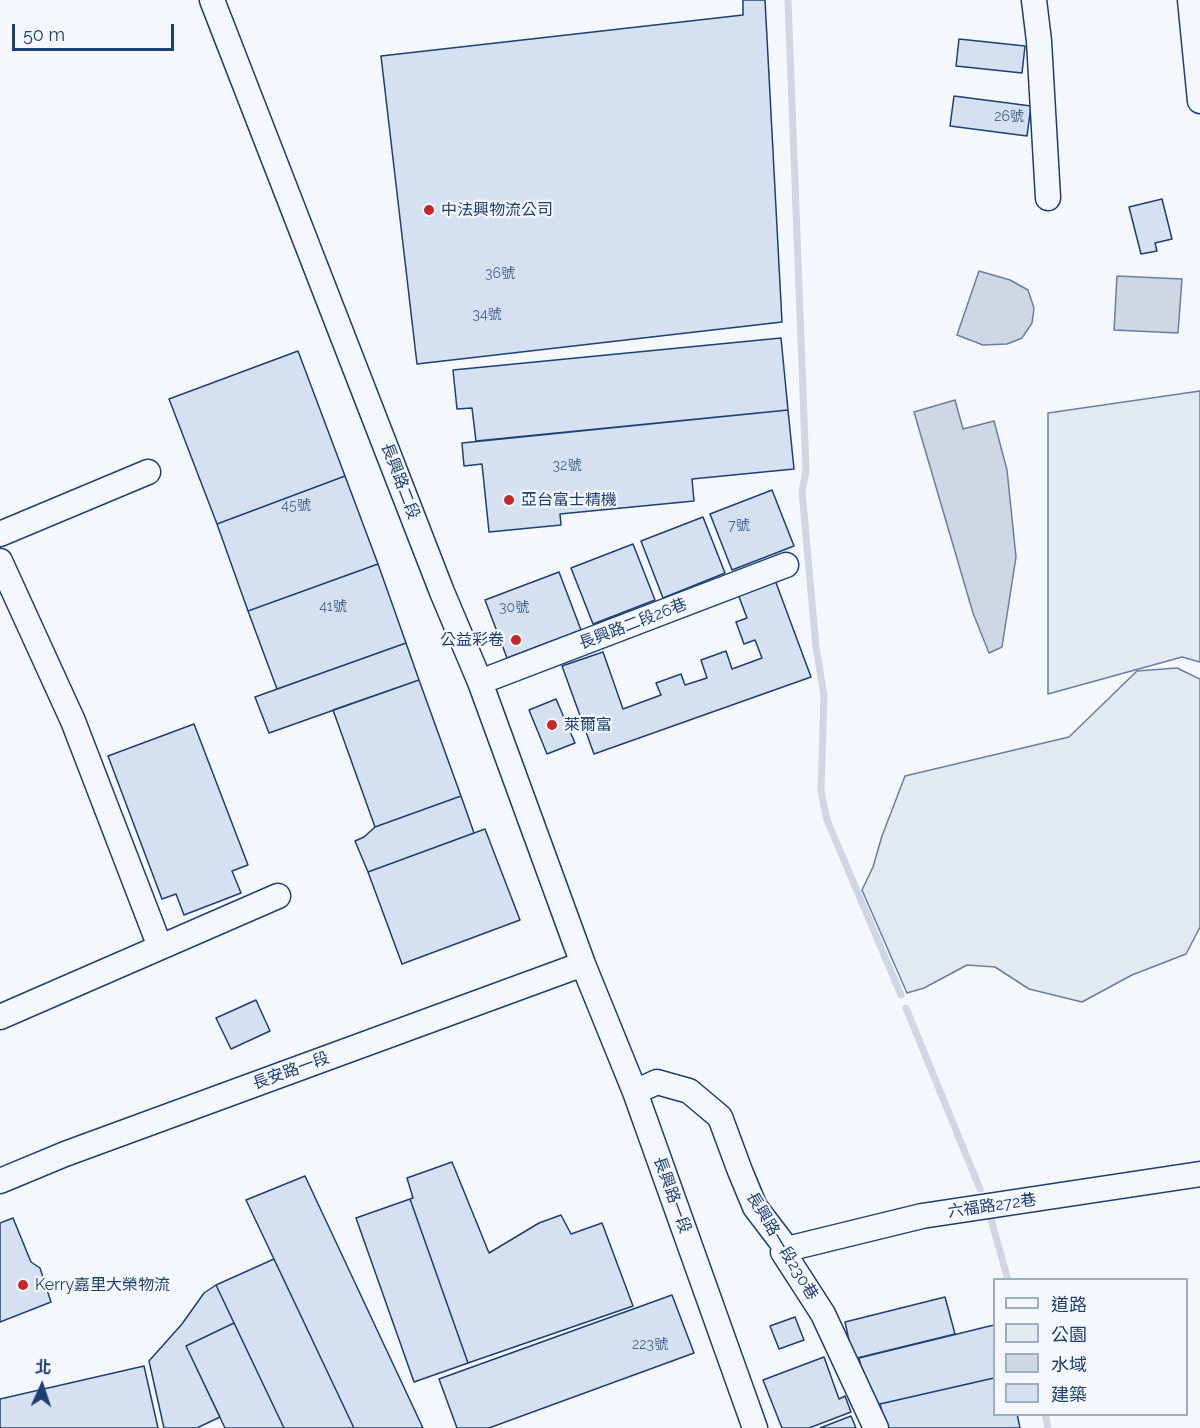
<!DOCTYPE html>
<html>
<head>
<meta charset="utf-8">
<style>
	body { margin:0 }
	#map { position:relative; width:1200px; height:1428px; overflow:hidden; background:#f4f7fb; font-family:Raleway,"Noto Sans TC",sans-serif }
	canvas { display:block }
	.legend { position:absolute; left:993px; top:1278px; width:195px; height:138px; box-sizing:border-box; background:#f4f7fb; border:2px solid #9eadc5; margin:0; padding:8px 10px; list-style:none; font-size:18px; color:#1d3f73 }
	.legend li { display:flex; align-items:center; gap:12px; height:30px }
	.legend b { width:30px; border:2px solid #9eadc5 }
	.north { position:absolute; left:12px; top:1356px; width:60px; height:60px; -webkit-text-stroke:4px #f4f7fb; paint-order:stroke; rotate:3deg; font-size:16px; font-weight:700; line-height:24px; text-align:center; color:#1d3f73 }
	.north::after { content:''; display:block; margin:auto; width:21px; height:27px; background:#1d3f73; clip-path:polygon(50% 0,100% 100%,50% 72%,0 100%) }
	.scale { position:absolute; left:12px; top:24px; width:162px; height:27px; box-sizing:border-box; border:3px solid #1d3f73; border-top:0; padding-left:8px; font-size:18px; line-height:21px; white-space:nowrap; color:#1d3f73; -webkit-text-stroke:4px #f4f7fb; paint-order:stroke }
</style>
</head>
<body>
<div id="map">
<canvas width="1200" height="1428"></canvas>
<ul class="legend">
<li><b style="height:8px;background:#f4f7fb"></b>道路</li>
<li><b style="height:16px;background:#e3e9f0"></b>公園</li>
<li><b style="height:16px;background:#cfd7e4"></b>水域</li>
<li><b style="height:16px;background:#d5e0f0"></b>建築</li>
</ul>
<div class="north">北</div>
<div class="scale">50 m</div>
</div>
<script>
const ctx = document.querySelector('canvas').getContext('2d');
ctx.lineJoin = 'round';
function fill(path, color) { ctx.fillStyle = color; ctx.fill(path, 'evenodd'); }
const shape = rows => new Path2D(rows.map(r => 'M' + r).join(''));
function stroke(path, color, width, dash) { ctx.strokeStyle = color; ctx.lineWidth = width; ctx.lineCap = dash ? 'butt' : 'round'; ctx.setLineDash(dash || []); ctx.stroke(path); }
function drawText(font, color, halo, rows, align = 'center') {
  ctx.font = font + ' Raleway,"Noto Sans TC",sans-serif'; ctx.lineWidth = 4.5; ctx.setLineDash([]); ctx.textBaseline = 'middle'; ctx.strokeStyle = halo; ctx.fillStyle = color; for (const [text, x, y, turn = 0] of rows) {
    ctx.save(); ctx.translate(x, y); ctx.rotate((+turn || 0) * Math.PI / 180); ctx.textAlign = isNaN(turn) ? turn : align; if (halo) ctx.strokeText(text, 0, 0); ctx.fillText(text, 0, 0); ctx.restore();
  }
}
const green = shape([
	[1200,391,1200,662,1182,657,1048,694,1048,413,1200,391],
	[1177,668,1200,679,1200,927,1186,954,1132,975,1082,1002,1029,989,995,967,967,965,924,988,907,993,862,890,873,867,882,836,905,776,1069,737,1137,671,1177,668]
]);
const water = shape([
	[979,271,1010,280,1028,290,1034,308,1032,323,1022,338,1007,344,983,345,957,335,979,271],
	[1117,276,1182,279,1178,333,1114,330,1117,276],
	[955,400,963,429,994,421,1007,470,1016,557,1002,647,989,653,973,613,914,412,955,400]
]);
const stream = shape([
	[788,0,806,471,802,491,816,647,824,696,821,791,827,820,901,995],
	[906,1008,980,1189],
	[990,1216,1008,1280],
	[1045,1414,1048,1428]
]);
const building = shape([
	[743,0,765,0,782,322,417,364,381,56,743,15,743,0],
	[959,39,1025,46,1022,73,956,66,959,39],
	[954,96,1031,106,1027,136,950,126,954,96],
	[1162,199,1172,239,1155,243,1157,251,1141,254,1129,207,1162,199],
	[781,338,788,410,476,441,472,408,457,409,453,370,781,338],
	[298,351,345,476,217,524,169,399,298,351],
	[788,410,794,469,692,479,694,501,560,514,561,525,489,532,482,464,464,466,462,443,788,410],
	[345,476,378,564,248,611,217,524,345,476],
	[772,490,794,546,732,570,710,514,772,490],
	[703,517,725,573,663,598,641,541,703,517],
	[633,544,655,600,593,624,571,568,633,544],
	[378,564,406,643,277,689,248,611,378,564],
	[559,572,581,630,507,658,485,600,559,572],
	[775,580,811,677,594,754,562,666,603,652,623,709,661,695,656,683,681,674,685,685,707,678,701,660,726,651,732,669,762,658,755,640,744,644,736,622,747,618,738,594,775,580],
	[406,643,419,680,269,733,255,697,406,643],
	[419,680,461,796,375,827,333,710,419,680],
	[556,699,575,743,547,754,529,710,556,699],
	[194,724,248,865,232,871,241,893,184,915,176,894,162,899,108,756,194,724],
	[461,796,474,833,368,872,355,841,364,837,375,827,461,796],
	[485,829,520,920,402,964,368,872,485,829],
	[256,1000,270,1031,231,1049,216,1018,256,1000],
	[452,1162,489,1253,539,1223,561,1215,571,1234,602,1223,633,1306,468,1363,410,1199,413,1198,407,1178,452,1162],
	[305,1176,423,1428,354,1428,246,1200,305,1176],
	[410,1199,468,1363,414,1382,356,1218,410,1199],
	[13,1218,31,1262,40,1268,51,1302,0,1322,0,1223,13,1218],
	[274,1259,354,1428,284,1428,216,1285,274,1259],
	[216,1285,234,1323,186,1346,220,1417,197,1428,164,1428,149,1361,182,1324,204,1293,216,1285],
	[672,1295,694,1353,489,1428,457,1428,439,1379,672,1295],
	[945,1297,955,1334,853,1359,845,1322,945,1297],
	[795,1317,804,1340,779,1349,770,1326,795,1317],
	[234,1323,284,1428,225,1428,186,1346,234,1323],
	[994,1325,994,1378,871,1406,859,1358,994,1325],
	[824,1357,839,1399,845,1396,851,1412,809,1428,782,1428,763,1380,824,1357],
	[144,1366,158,1428,0,1428,0,1399,144,1366],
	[994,1378,994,1414,1017,1414,1020,1428,886,1428,880,1404,994,1378],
	[851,1416,856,1428,820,1428,851,1416]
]);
const minor = shape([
	[212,0,442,592,480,682,583,964,635,1092,755,1428],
	[1034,0,1039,41,1048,198],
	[1190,0,1200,101],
	[0,534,148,472],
	[0,561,73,721,160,947],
	[480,682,786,565],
	[0,1017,278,896],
	[635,1092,657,1082,689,1091,720,1117,740,1171,755,1207,787,1249,783,1252,823,1314,876,1428],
	[0,1181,65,1154,583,964],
	[787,1249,922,1216,1200,1174]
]);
const markers = [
	[429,210,6,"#c62828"],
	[509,500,6,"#c62828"],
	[516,640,6,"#c62828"],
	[552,725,6,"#c62828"],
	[23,1285,6,"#c62828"]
];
const numberNames = [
	["26號",1009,117],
	["36號",500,274],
	["34號",487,315],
	["32號",567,466],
	["45號",296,506],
	["7號",739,526],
	["41號",333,607],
	["30號",514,608],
	["223號",650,1345]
];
const poiNames = [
	["中法興物流公司",441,210],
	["亞台富士精機",521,500],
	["公益彩卷",504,640,"right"],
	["萊爾富",564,725],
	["Kerry嘉里大榮物流",35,1285]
];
const streetNames = [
	["長興路二段",400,481,69],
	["長興路二段26巷",633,624,-21],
	["長安路一段",291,1071,-20],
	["長興路一段",672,1195,70],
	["六福路272巷",992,1206,-8],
	["長興路一段230巷",782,1246,59]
];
fill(green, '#e3e9f0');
stroke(green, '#687fa3', 1.5);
fill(water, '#cfd7e4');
stroke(water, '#687fa3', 1.5);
stroke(stream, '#cfd7e4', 7);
fill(building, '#d5e0f0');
stroke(building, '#1d3f73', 1.5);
stroke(minor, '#1d3f73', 27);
stroke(minor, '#f4f7fb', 24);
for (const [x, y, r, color] of markers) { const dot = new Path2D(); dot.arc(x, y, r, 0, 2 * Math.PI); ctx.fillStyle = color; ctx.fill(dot); stroke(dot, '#f4f7fb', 2); }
drawText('14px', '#4b6792', null, numberNames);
drawText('16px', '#1d3f73', '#f4f7fb', poiNames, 'left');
drawText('16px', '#1d3f73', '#f4f7fb', streetNames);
</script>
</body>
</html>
